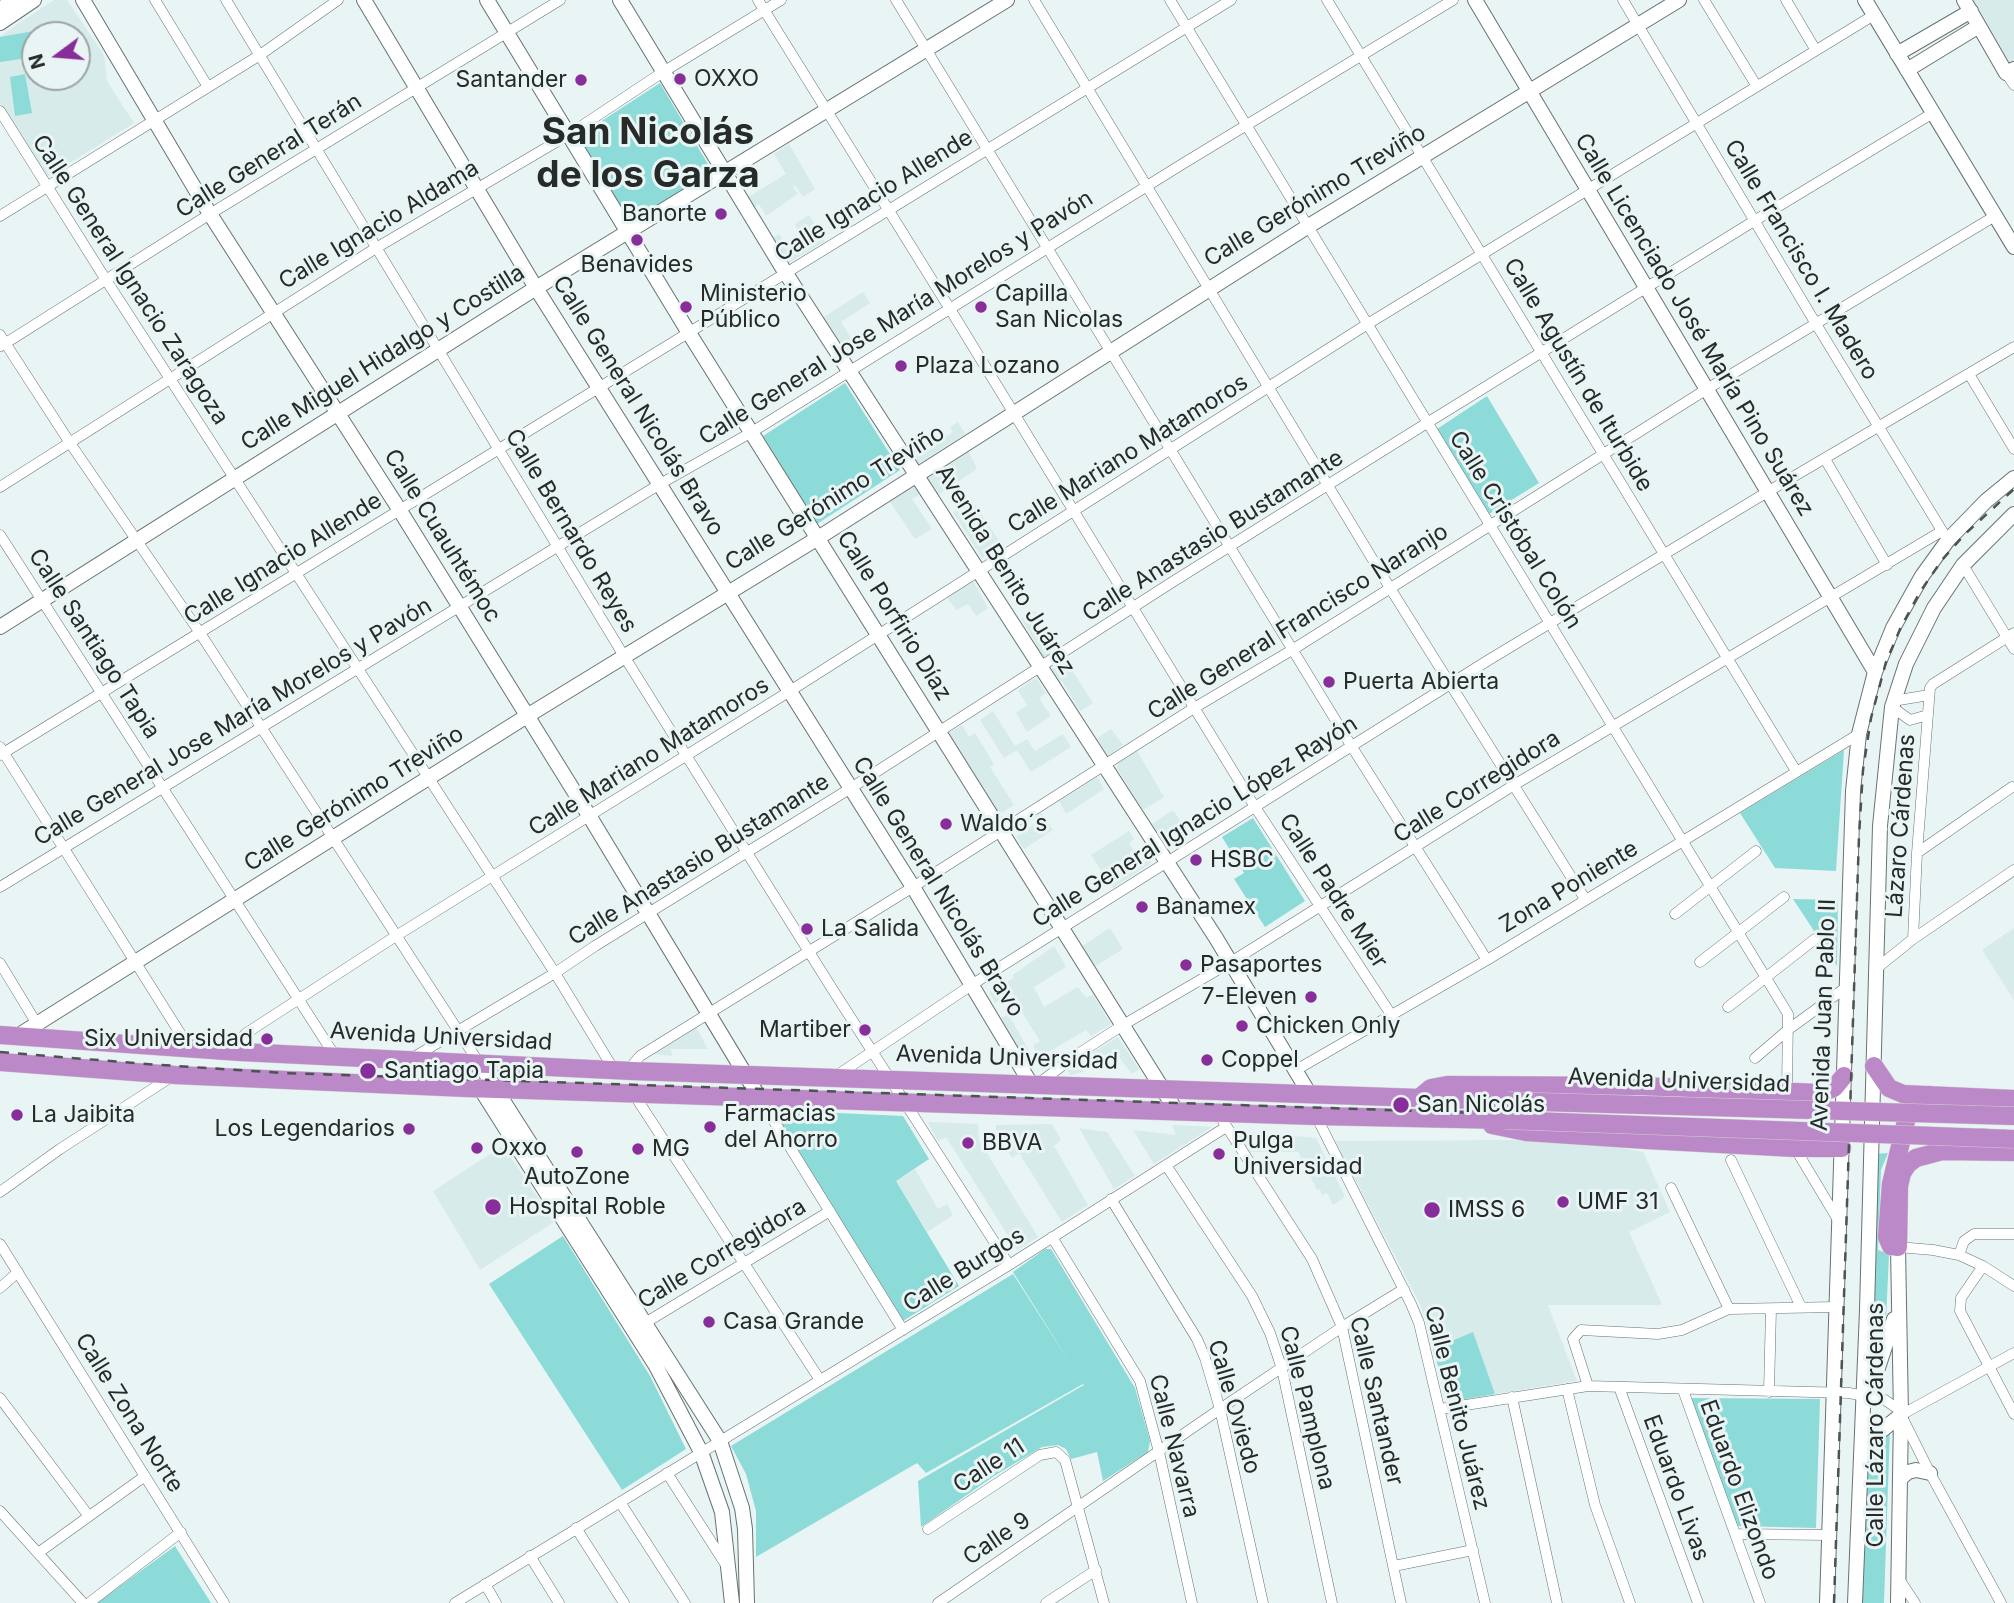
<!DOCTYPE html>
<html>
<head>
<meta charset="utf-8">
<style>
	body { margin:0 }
	#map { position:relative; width:2014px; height:1603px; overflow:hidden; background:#e9f4f4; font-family:Inter,sans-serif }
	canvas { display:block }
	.north { position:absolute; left:21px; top:21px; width:70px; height:70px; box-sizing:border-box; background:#e9f4f4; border:2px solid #9ba4a3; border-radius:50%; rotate:254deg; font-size:19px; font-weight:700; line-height:28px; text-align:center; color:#262b2a }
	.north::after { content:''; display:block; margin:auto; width:24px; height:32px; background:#872e9a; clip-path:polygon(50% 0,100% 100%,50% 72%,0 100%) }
</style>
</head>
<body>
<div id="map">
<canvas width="2014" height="1603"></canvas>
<div class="north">N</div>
</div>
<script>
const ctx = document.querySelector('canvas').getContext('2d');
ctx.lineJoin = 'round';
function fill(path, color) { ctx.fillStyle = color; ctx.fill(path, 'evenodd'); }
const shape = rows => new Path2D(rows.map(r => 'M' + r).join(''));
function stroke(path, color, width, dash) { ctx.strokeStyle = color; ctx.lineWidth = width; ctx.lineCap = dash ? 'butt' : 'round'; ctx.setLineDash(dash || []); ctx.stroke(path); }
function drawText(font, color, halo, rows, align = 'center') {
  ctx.font = font + ' Inter,sans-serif'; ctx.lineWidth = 6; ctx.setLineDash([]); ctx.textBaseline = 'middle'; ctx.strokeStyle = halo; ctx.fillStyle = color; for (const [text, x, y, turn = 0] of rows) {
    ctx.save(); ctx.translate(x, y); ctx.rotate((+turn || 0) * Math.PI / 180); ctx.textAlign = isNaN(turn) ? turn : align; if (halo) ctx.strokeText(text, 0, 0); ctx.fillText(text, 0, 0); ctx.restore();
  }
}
const built = shape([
	[54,0,67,0,104,55,107,81,134,123,47,177,0,103,0,36],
	[35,35,77,35,77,77,35,77],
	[1973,0,2014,0,2014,60,2009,63],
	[789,144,815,189,803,197,795,185,793,187,798,194,766,216,759,204,751,209,745,199,786,174,774,154],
	[809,215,825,241,785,265,770,240,779,234,785,244,791,241,796,249,805,244,795,224],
	[863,292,870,303,841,322,855,344,845,352,822,318],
	[958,422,965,434,918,464,914,457,953,432,950,427],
	[967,449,977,469,936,496,924,477],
	[913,483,920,494,912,499,932,529,915,539,888,499],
	[972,500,1002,545,982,558,953,512],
	[973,581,988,608,976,616,968,604,956,610,947,597],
	[1035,611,1059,650,1041,661,1032,648,1037,645,1021,619],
	[1066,661,1093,703,1080,711,1062,681,1055,686,1047,672],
	[1036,678,1046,693,1039,698,1051,716,1027,732,1016,713,1027,705,1018,690],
	[993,711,1015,746,1027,739,1035,751,1063,734,1071,747,1031,772,1017,750,1004,758,980,720],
	[962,725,969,737,975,733,994,764,990,767,1014,805,998,815,961,760,964,758,959,750,944,736],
	[1111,729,1123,745,1108,756,1097,738],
	[1137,751,1164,797,1143,810,1117,768,1118,763],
	[1097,777,1104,789,1066,814,1059,801],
	[1173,810,1182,824,1161,838,1152,824],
	[1041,813,1053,830,1024,849,1016,837,1036,823,1034,818],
	[1129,831,1134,839,1129,843,1140,860,1146,856,1151,863,1113,888,1091,855],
	[1110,928,1123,949,1094,967,1082,946],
	[2014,928,2014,1000,1982,950],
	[1054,946,1066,967,1034,987,1044,1007,1078,987,1086,998,1093,995,1111,1024,1091,1036,1086,1030,1040,1057,1033,1046,1040,1041,1010,993,995,1003,989,992,1014,978,1013,975],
	[1008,1014,1035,1061,1027,1067,1000,1019],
	[696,1027,708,1049,670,1049,673,1056,654,1054],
	[1118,1037,1139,1069,1132,1074,1116,1053,1085,1071,1071,1075,1066,1069],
	[930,1122,978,1124,979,1140,1038,1237,1017,1250,946,1137,938,1141,928,1123],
	[1052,1124,1061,1140,1054,1146,1088,1205,1062,1222,1019,1153,1012,1158,996,1132,996,1125],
	[1172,1125,1212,1127,1154,1164,1133,1130,1176,1135],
	[1079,1128,1107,1132,1135,1176,1114,1189],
	[1246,1132,1316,1138,1345,1197,1333,1205,1327,1193,1322,1195,1320,1189,1317,1190,1298,1152,1246,1152,1239,1141],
	[1531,1140,1606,1145,1643,1152,1670,1212,1629,1232,1662,1305,1548,1305,1577,1381,1495,1394,1473,1333,1433,1349,1432,1337,1421,1306,1335,1141],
	[503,1146,554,1222,480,1270,433,1191],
	[915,1169,938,1209,947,1204,953,1215,927,1232,896,1181]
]);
const green = shape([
	[34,31,35,57,0,62,0,37],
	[25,74,32,113,15,116,10,77],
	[660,83,712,171,627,224,574,139],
	[845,383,900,470,817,524,763,436],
	[1487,396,1539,483,1489,514,1437,429],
	[1844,750,1836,871,1775,868,1740,813],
	[1253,818,1305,901,1265,927,1234,879,1244,873,1222,837],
	[1793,899,1838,900,1837,966],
	[773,1110,903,1116,929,1159,896,1181,959,1286,903,1321],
	[1888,1153,1881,1170,1878,1250,1889,1254,1886,1320,1868,1372,1872,1154],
	[563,1236,650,1376,686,1449,622,1490,489,1284],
	[1045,1249,1051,1249,1135,1388,1150,1441,1148,1452,1103,1481,1097,1452,1071,1459,1066,1449,1058,1445,1042,1447,994,1476,921,1527,918,1481,1084,1385,1083,1384,926,1473,917,1463,756,1557,756,1511,746,1474,731,1446,1013,1274,1072,1366,1013,1272],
	[1473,1332,1495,1394,1449,1402,1433,1349],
	[1687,1398,1820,1399,1816,1528,1736,1526],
	[1890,1427,1884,1603,1862,1603,1869,1444],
	[175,1546,211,1603,97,1603]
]);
const street = shape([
	[155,0,208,87],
	[226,0,624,656,831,987,1009,1265],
	[758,0,950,309,1255,807,1392,1016],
	[896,0,1352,747,1487,960],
	[1034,0,1390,588,1585,899],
	[1170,0,1788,1014,1787,1091],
	[1327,0,1796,771],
	[1623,0,1816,324,1944,534],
	[1704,0,1756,85],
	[1786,0,1815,49],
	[2006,73,2014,85],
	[0,111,106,280,555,973,614,1070],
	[0,216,260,55,338,0],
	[0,335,70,443,200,633,479,1063],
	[1,346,210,214,560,0],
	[1969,374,2014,449],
	[1825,459,1887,565],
	[0,487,376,248,568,135,663,72,781,0],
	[0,535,335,1056],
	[1963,565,2014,649],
	[1893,701,1929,695],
	[1892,707,1910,720,1928,715],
	[0,747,190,1049],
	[0,755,1231,0],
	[1917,853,2012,787],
	[0,887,660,484,752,432,1184,163,1453,0],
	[1675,914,1756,851],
	[1913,939,1917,853,1930,688,1933,684,2014,633],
	[1700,962,1784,897],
	[0,963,37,1024],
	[1877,968,1913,939,2014,870],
	[1728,1007,1815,939],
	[240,1052,241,1041,245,1034,396,936,790,691,1366,325,1874,15],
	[414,1057,555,973,595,946,851,788,1174,581,1427,423,1754,221,1933,113],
	[1755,1058,1789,1029,1848,986],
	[1296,1070,1487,960,1859,734],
	[632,1071,634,1063,640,1056,913,887,1194,708,1292,650,1707,389,1995,216],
	[836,1076,973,984,1487,661,1769,491,2014,347],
	[1038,1084,1075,1056,1123,1025,1231,962,1514,785,1942,531],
	[633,1093,820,1380],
	[759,1097,903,1330],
	[1316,1116,1411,1304,1419,1323,1485,1603],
	[1223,1121,1312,1259,1342,1327,1401,1603],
	[1795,1148,1838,1220],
	[1731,1160,1801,1307],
	[1166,1165,1252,1296,1270,1333,1282,1369,1332,1603],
	[1671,1188,1729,1309],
	[0,1192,60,1149,171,1077],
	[1111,1199,1197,1339,1205,1358,1220,1409,1263,1603],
	[1052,1237,1140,1381,1159,1452,1192,1603],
	[0,1244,224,1603],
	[1898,1247,1933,1250,1959,1255,1983,1266,2014,1286],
	[1959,1255,1964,1241,1974,1234,2014,1234],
	[1983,1266,1961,1298,1960,1311,2014,1414],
	[0,1288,18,1272],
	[640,1326,830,1211],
	[1588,1386,1573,1339,1581,1330,1658,1334,1682,1330,1729,1309,1836,1307],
	[1619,1387,1698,1603],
	[1567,1389,1595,1505,1630,1603],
	[1683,1390,1760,1603],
	[1769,1392,1771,1309],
	[1512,1397,1557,1603],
	[0,1398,88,1515],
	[1440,1409,1588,1386,1849,1393,1885,1400,1898,1409,1930,1473,2001,1603],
	[1901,1415,2014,1353],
	[667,1473,726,1565],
	[620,1502,685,1603],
	[0,1511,83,1603],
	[576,1528,624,1603],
	[928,1529,1040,1455,1056,1452,1065,1460,1104,1603],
	[1736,1534,1829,1535],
	[38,1553,145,1476],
	[530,1556,559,1603],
	[1394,1566,1473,1550],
	[1899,1579,1915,1603],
	[485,1584,496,1603],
	[89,1603,181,1532],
	[455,1603,1009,1265,1226,1127],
	[938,1603,1220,1409,1342,1327,1404,1289],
	[1046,1603,1096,1570]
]);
const secondary = shape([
	[83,0,210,214,399,509,590,817,759,1097],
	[364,0,536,288,913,887,1031,1084],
	[487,0,689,333,1177,1112],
	[620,0,785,272,1216,938,1309,1093],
	[1475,0,1875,672],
	[1865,0,2014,247],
	[1964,0,2006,73,2014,69],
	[0,9,14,0],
	[0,23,34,0],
	[1897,54,1971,11],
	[1907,70,1979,26],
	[0,627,536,288,1007,0],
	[16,1037,527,716,818,538,1307,227,1679,0],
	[479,1063,720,1441,742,1508,745,1529,747,1603],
	[480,1088,656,1366,701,1452,722,1512,732,1603],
	[1898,1247,1901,1415,1898,1603],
	[1863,1394,1875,1377,1894,1319],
	[1862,1457,1876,1435,1901,1415],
	[1901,1478,1908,1472,1916,1470,1930,1473],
	[1827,1603,1853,791,1859,734,1875,672,1893,628,1922,576,1948,540,1986,501,2014,478],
	[1855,1603,1867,1310,1880,826,1892,707,1906,664,1934,608,1963,565,2014,514]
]);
const highway = shape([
	[0,1035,240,1052,632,1071,1507,1101],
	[0,1062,175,1075,466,1088,1316,1116,1505,1120],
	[1874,1066,1889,1088,1903,1094,2014,1099],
	[1930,1095,1914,1104,1907,1117,1891,1184,1887,1237,1891,1246,1898,1247,1899,1186,1902,1173,1908,1164,1916,1158,1942,1151,2014,1152],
	[1419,1098,1431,1088,1447,1085,1637,1086,1820,1093,1834,1088,1844,1076],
	[1492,1125,1526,1132,1647,1140,1795,1148,1842,1148]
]);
const rail = shape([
	[0,1052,146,1064,283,1073,2014,1131],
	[1834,1603,1859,836,1863,770,1871,718,1886,662,1901,627,1920,592,1942,560,1964,535,2014,489]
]);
const highwayBridge = shape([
	[1507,1101,2014,1116],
	[1505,1120,2014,1139]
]);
const markers = [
	[680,79,7,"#872e9a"],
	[581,80,7,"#872e9a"],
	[721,214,7,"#872e9a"],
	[637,240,7,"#872e9a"],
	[686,307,7,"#872e9a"],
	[981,307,7,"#872e9a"],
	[901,366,7,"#872e9a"],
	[1329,682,7,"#872e9a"],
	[946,824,7,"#872e9a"],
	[1196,860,7,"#872e9a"],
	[1142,907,7,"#872e9a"],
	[807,929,7,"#872e9a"],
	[1186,965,7,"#872e9a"],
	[1311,997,7,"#872e9a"],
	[1242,1026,7,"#872e9a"],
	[865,1030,7,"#872e9a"],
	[267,1039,7,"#872e9a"],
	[1207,1060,7,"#872e9a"],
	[368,1071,9,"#872e9a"],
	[1401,1105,9,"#872e9a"],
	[17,1115,7,"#872e9a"],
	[710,1127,7,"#872e9a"],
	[409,1129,7,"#872e9a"],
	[968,1143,7,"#872e9a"],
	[477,1148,7,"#872e9a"],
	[638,1149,7,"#872e9a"],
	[577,1152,7,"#872e9a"],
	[1219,1154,7,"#872e9a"],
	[1563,1202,7,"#872e9a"],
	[493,1207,9,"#872e9a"],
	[1432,1210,9,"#872e9a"],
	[709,1322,7,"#872e9a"]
];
const poiNames = [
	["OXXO",694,79],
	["Santander",567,80,"right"],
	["Banorte",707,214,"right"],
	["Benavides",637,265,"center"],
	["Ministerio",700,294],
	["Público",700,320],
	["Capilla",995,294],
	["San Nicolas",995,320],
	["Plaza Lozano",915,366],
	["Puerta Abierta",1343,682],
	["Waldo´s",960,824],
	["HSBC",1210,860],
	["Banamex",1156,907],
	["La Salida",821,929],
	["Pasaportes",1200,965],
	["7-Eleven",1297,997,"right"],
	["Chicken Only",1256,1026],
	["Martiber",851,1030,"right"],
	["Six Universidad",253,1039,"right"],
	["Coppel",1221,1060],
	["Santiago Tapia",384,1071],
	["San Nicolás",1417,1105],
	["Farmacias",724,1114],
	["del Ahorro",724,1140],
	["La Jaibita",31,1115],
	["Los Legendarios",395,1129,"right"],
	["Pulga",1233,1141],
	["Universidad",1233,1167],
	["BBVA",982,1143],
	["Oxxo",491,1148],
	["MG",652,1149],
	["AutoZone",577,1177,"center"],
	["UMF 31",1577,1202],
	["Hospital Roble",509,1207],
	["IMSS 6",1448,1210],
	["Casa Grande",723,1322]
];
const streetNames = [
	["Calle General Terán",269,156,-32],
	["Calle Ignacio Allende",874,196,-32],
	["Calle Gerónimo Treviño",1315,196,-31],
	["Calle Ignacio Aldama",379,225,-31],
	["Calle Francisco I. Madero",1801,260,59],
	["Calle General Ignacio Zaragoza",130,280,57],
	["Calle General Jose María Morelos y Pavón",896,318,-32],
	["Calle Licenciado José María Pino Suárez",1694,325,59],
	["Calle Miguel Hidalgo y Costilla",383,358,-32],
	["Calle Agustín de Iturbide",1578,375,59],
	["Calle General Nicolás Bravo",638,406,58],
	["Calle Mariano Matamoros",1128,454,-32],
	["Calle Gerónimo Treviño",835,498,-32],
	["Calle Cristóbal Colón",1515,530,58],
	["Calle Bernardo Reyes",571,531,59],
	["Calle Cuauhtémoc",442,536,58],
	["Calle Anastasio Bustamante",1213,536,-32],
	["Calle Ignacio Allende",283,559,-32],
	["Avenida Benito Juárez",1005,570,58],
	["Calle Porfirio Díaz",894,616,58],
	["Calle General Francisco Naranjo",1298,622,-32],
	["Calle Santiago Tapia",94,644,57],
	["Calle General Jose María Morelos y Pavón",233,722,-31],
	["Calle Mariano Matamoros",649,757,-32],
	["Calle Corregidora",1477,787,-32],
	["Calle Gerónimo Treviño",354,799,-32],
	["Calle General Ignacio López Rayón",1195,822,-32],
	["Lázaro Cárdenas",1901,826,-86],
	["Calle Anastasio Bustamante",699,860,-32],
	["Calle General Nicolás Bravo",938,887,58],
	["Zona Poniente",1569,887,-31],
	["Calle Padre Mier",1333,891,57],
	["Avenida Juan Pablo II",1824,1015,-88],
	["Avenida Universidad",441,1037,3],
	["Avenida Universidad",1007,1058,2],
	["Avenida Universidad",1679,1081,2],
	["Calle Corregidora",722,1254,-31],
	["Calle Burgos",964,1270,-32],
	["Calle Santander",1376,1401,77],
	["Calle Oviedo",1234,1407,74],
	["Calle Pamplona",1307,1408,76],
	["Calle Benito Juárez",1457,1408,76],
	["Calle Zona Norte",129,1413,58],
	["Calle Lázaro Cárdenas",1876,1425,-90],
	["Calle Navarra",1174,1446,76],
	["Calle 11",989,1466,-33],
	["Eduardo Livas",1676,1488,70],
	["Eduardo Elizondo",1739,1490,70],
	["Calle 9",997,1539,-34]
];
const townNames = [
	["San Nicolás",648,133],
	["de los Garza",648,176]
];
fill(built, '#d6ebea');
fill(green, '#8ddbd8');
stroke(street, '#687272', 11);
stroke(secondary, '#687272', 16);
stroke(highway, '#cfd0d0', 19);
stroke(street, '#fff', 10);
stroke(secondary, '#fff', 14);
stroke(highway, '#bc89c8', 18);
stroke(rail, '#4d5352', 2.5, [9, 9]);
stroke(highwayBridge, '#cfd0d0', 19, []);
stroke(highwayBridge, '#bc89c8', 18);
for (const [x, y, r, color] of markers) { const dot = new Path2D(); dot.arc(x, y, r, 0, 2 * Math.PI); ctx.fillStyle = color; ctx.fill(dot); stroke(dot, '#e9f4f4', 2.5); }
drawText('23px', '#262b2a', '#e9f4f4', poiNames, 'left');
drawText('23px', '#262b2a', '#e9f4f4', streetNames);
drawText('bold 37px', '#262b2a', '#e9f4f4', townNames);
</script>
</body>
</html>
